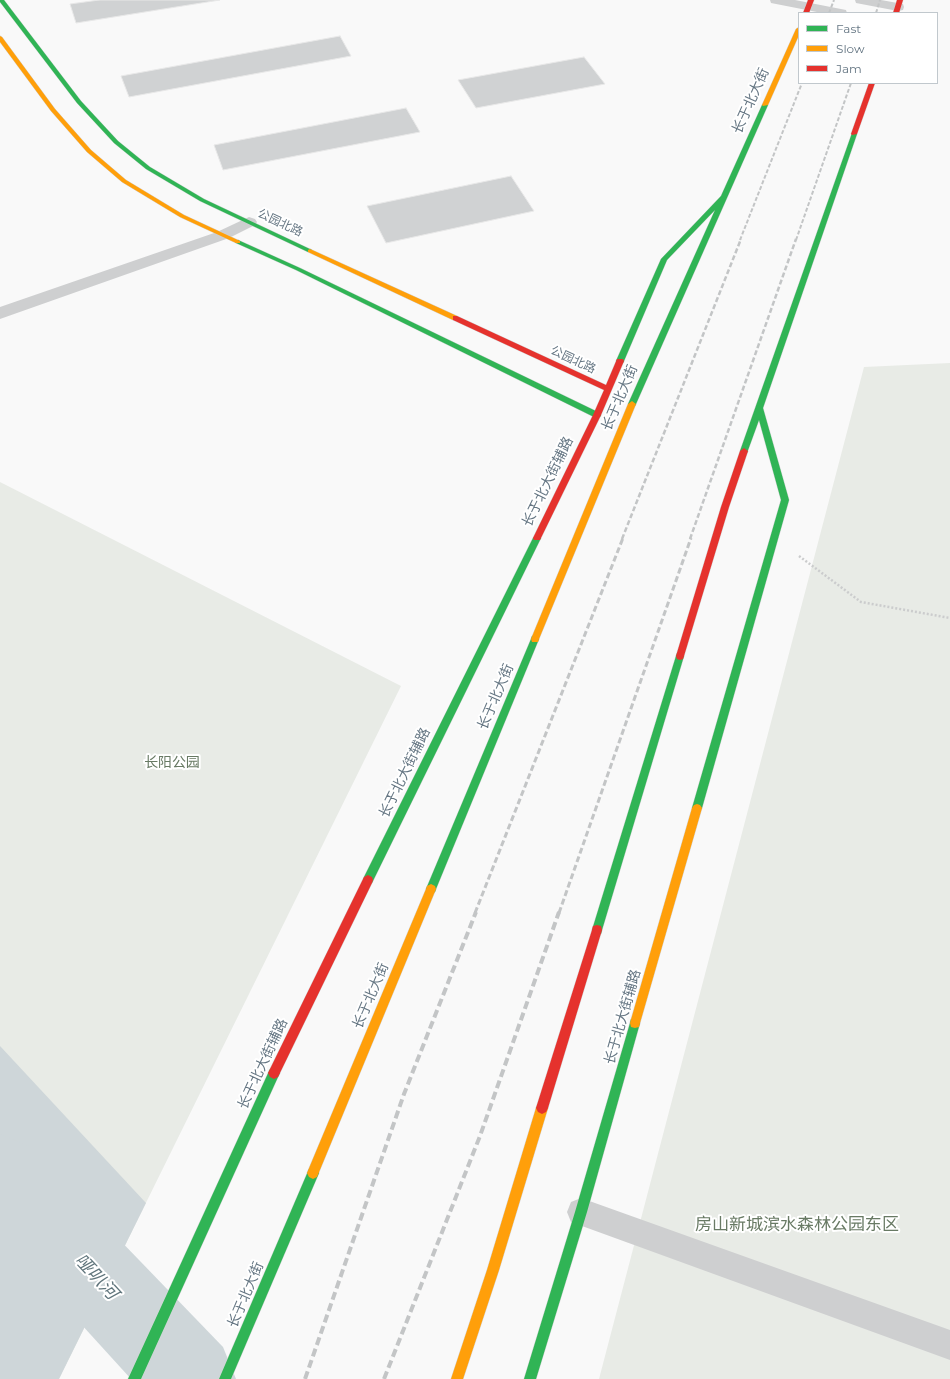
<!DOCTYPE html>
<html>
<head>
<meta charset="utf-8">
<style>
	body { margin:0 }
	#map { position:relative; width:950px; height:1379px; overflow:hidden; background:#f9f9f9; font-family:Montserrat,sans-serif }
	canvas { display:block }
	.legend { position:absolute; left:798px; top:12px; width:140px; height:72px; box-sizing:border-box; background:#fff; border:1px solid #c1c8cd; margin:0; padding:5px 7px; list-style:none; font-size:12px; color:#657683 }
	.legend li { display:flex; align-items:center; gap:8px; height:20px }
	.legend b { width:20px; border:1px solid #c1c8cd }
</style>
</head>
<body>
<div id="map">
<canvas width="950" height="1379"></canvas>
<ul class="legend">
<li><b style="height:5px;background:#30b455"></b>Fast</li>
<li><b style="height:5px;background:#ff9f0a"></b>Slow</li>
<li><b style="height:5px;background:#e5322d"></b>Jam</li>
</ul>
</div>
<script>
const ctx = document.querySelector('canvas').getContext('2d');
ctx.lineJoin = 'round';
function fill(path, color) { ctx.fillStyle = color; ctx.fill(path, 'evenodd'); }
const shape = rows => new Path2D(rows.map(r => 'M' + r).join(''));
function stroke(path, color, width, dash) { ctx.strokeStyle = color; ctx.lineWidth = width; ctx.lineCap = dash ? 'butt' : 'round'; ctx.setLineDash(dash || []); ctx.stroke(path); }
function drawText(font, color, halo, rows, align = 'center') {
  ctx.font = font + ' Montserrat,"Noto Sans SC",sans-serif'; ctx.lineWidth = 4; ctx.setLineDash([]); ctx.textBaseline = 'middle'; ctx.strokeStyle = halo; ctx.fillStyle = color; for (const [text, x, y, turn = 0] of rows) {
    ctx.save(); ctx.translate(x, y); ctx.rotate((+turn || 0) * Math.PI / 180); ctx.textAlign = isNaN(turn) ? turn : align; if (halo) ctx.strokeText(text, 0, 0); ctx.fillText(text, 0, 0); ctx.restore();
  }
}
const green = shape([
	[950,363,950,1379,599,1379,864,367],
	[0,482,401,686,59,1379,0,1379]
]);
const water = shape([
	[0,1046,146,1203,59,1379,0,1379]
]);
const river = shape([
	[0,1134,29,1146,223,1347,236,1379,131,1379,0,1235,0,1134]
]);
const building = shape([
	[99,0,220,0,76,23,70,4,99,0],
	[340,36,351,56,129,97,121,76,340,36],
	[584,57,605,84,476,108,458,80,584,57],
	[406,108,420,132,223,170,214,145,406,108],
	[511,176,534,211,386,243,367,206,511,176]
]);
const path = shape([
	[799,556,861,602,950,618]
]);
const street = shape([
	[770,0,795,0,846,10,847,13,822,13,771,3,770,0],
	[855,0,881,0,903,4,904,7,903,10,898,11,856,3,855,0],
	[249,217,255,219,257,222,255,225,229,238,0,319,0,307,217,232,249,217],
	[581,1198,950,1330,950,1360,571,1222,567,1212,571,1202,581,1198]
]);
const fast = shape([
	[0,0,4,0,81,101,118,141,150,167,204,199,312,250,312,252,308,252,200,201,146,169,114,143,77,103,0,2,0,0],
	[765,103,768,105,636,404,635,406,629,406,628,404,715,210,667,260,624,361,623,363,617,363,616,361,661,259,721,196,762,105,765,103],
	[852,133,857,134,763,408,789,500,702,808,700,811,697,812,694,811,692,808,781,500,759,420,747,453,741,453,740,451,852,133],
	[238,240,300,268,600,413,601,415,600,417,594,417,296,270,236,243,235,242,238,240],
	[537,535,541,538,372,883,368,885,364,883,363,880,364,877,533,538,537,535],
	[535,635,538,636,539,639,436,889,435,892,431,894,427,892,426,889,531,639,532,636,535,635],
	[680,652,683,653,684,656,602,930,601,934,597,935,593,934,592,930,676,656,677,653,680,652],
	[635,1018,639,1019,640,1023,587,1212,536,1379,524,1379,575,1212,630,1023,631,1019,635,1018],
	[274,1067,278,1069,280,1073,278,1077,141,1379,128,1379,270,1069,274,1067],
	[313,1167,317,1169,319,1173,231,1379,219,1379,309,1169,313,1167]
]);
const slow = shape([
	[799,27,799,35,768,105,763,106,762,105,796,29,799,27],
	[0,36,2,37,55,109,91,150,126,180,184,215,240,241,240,243,236,243,180,217,122,182,87,152,51,111,0,42,0,36],
	[310,249,457,316,458,318,455,320,453,320,308,252,308,250,310,249],
	[632,401,636,404,539,639,538,642,532,642,531,639,628,404,632,401],
	[697,804,700,805,702,808,640,1023,639,1027,635,1028,631,1027,630,1023,692,808,694,805,697,804],
	[431,884,435,886,436,889,317,1177,313,1179,309,1177,307,1173,426,889,427,886,431,884],
	[542,1102,546,1104,548,1108,499,1270,463,1379,451,1379,487,1270,536,1108,538,1104,542,1102]
]);
const jam = shape([
	[808,0,814,0,809,13,803,13,808,0],
	[897,0,903,0,899,13,893,13,897,0],
	[869,83,875,83,857,134,852,135,851,134,869,83],
	[453,316,457,316,606,385,617,359,623,359,624,361,601,415,540,540,534,540,533,538,593,415,604,390,453,320,453,316],
	[744,448,748,451,729,507,684,656,683,659,680,660,677,659,676,656,721,507,740,451,744,448],
	[368,875,372,877,373,880,372,883,278,1077,274,1079,270,1077,268,1073,270,1069,364,877,368,875],
	[597,925,601,926,602,930,548,1108,546,1112,542,1114,538,1112,536,1108,592,930,593,926,597,925]
]);
const railFar3 = shape([
	[829,13,834,0],
	[876,13,880,0],
	[740,240,802,83],
	[796,240,851,83]
]);
const railFar2 = shape([
	[622,539,741,239],
	[690,539,796,239]
]);
const railFar1 = shape([
	[475,913,623,538],
	[559,913,691,538]
]);
const rail = shape([
	[305,1379,404,1094,476,912],
	[384,1379,480,1136,559,912]
]);
const farStreetnames = [
	["公园北路",280,223,25],
	["公园北路",573,360,25]
];
const streetNames = [
	["长于北大街",751,101,-66],
	["长于北大街",620,398,-67],
	["长于北大街辅路",548,482,-64],
	["长于北大街",496,697,-67],
	["长于北大街辅路",405,773,-64],
	["长于北大街",371,996,-67],
	["长于北大街辅路",623,1017,-74],
	["长于北大街辅路",263,1064,-65],
	["长于北大街",246,1295,-67]
];
const parkNames = [
	["长阳公园",172,763]
];
const nearParknames = [
	["房山新城滨水森林公园东区",797,1225]
];
const nearWaternames = [
	["哑叭河",96,1277,47]
];
fill(green, '#e8ebe6');
fill(water, '#ced6d9');
fill(river, '#ced6d9');
fill(building, '#d0d2d3');
stroke(building, '#e8e8e8', 1);
stroke(fast, '#d5d6d7', 1);
stroke(slow, '#d5d6d7', 1);
stroke(jam, '#d5d6d7', 1);
stroke(path, '#cbcccd', 2.5, [2, 2]);
fill(street, '#cecfd0');
fill(fast, '#30b455');
fill(slow, '#ff9f0a');
fill(jam, '#e5322d');
stroke(railFar3, '#c3c5c6', 2, [4, 2]);
stroke(railFar2, '#c3c5c6', 2.5, [5, 2.5]);
stroke(railFar1, '#c3c5c6', 3, [6, 3]);
stroke(rail, '#c3c5c6', 4, [8, 4]);
drawText('12px', '#657683', '#fff', farStreetnames);
drawText('14px', '#657683', '#fff', streetNames);
drawText('14px', '#687a64', '#fff', parkNames);
drawText('17px', '#687a64', '#fff', nearParknames);
drawText('italic 18px', '#60757c', '#fff', nearWaternames);
</script>
</body>
</html>
